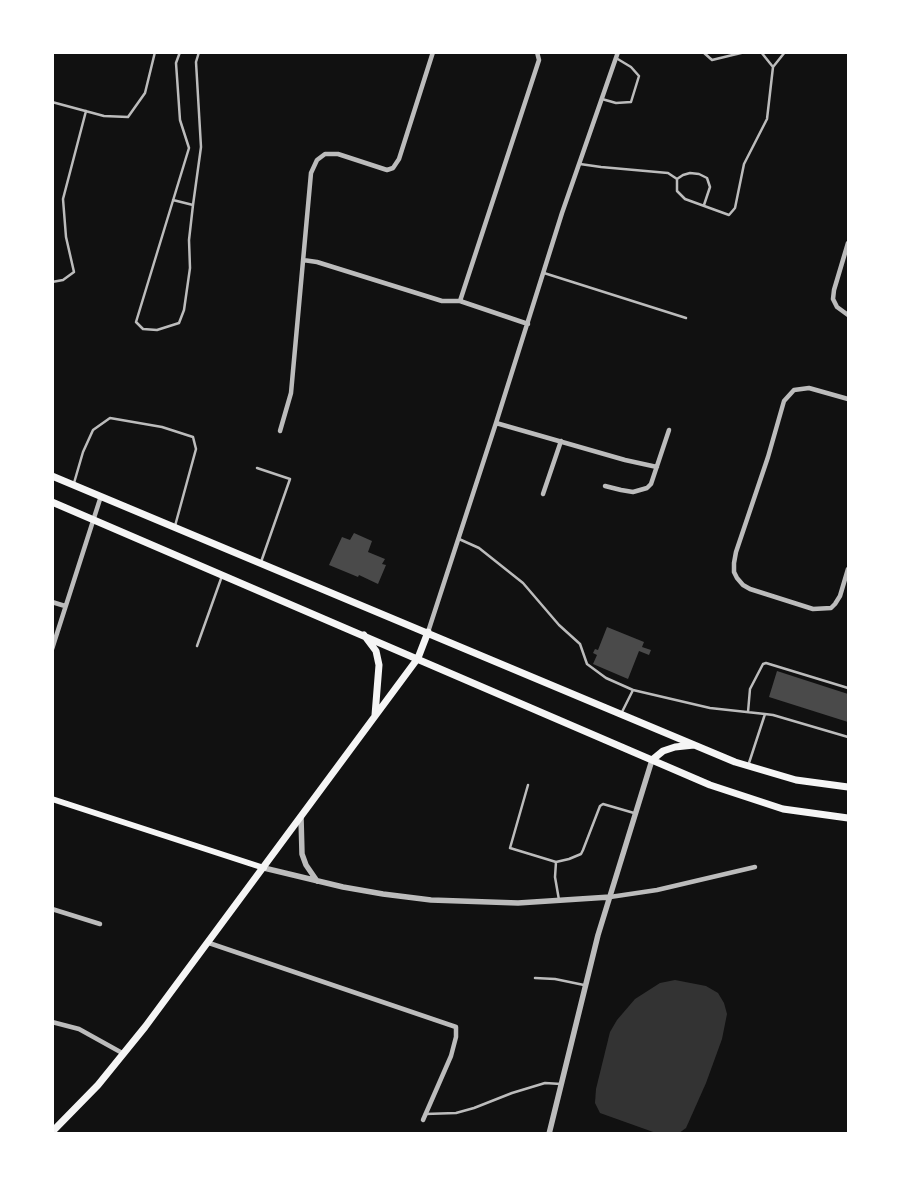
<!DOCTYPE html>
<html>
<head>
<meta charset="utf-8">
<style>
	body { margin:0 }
	#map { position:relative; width:901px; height:1186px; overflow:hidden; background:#111; font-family:"Public Sans",sans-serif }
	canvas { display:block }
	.frame { position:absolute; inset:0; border:54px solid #fff; pointer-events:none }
</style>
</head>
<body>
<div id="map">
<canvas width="901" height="1186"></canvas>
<div class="frame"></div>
</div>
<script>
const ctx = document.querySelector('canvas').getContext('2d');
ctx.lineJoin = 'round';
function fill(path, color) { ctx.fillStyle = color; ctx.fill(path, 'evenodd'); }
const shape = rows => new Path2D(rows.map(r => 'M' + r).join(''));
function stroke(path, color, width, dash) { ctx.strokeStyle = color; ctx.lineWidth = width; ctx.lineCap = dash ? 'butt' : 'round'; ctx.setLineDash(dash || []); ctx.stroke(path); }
const water = shape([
	[675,980,706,986,718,993,724,1003,727,1014,722,1039,706,1083,686,1128,679,1133,656,1133,600,1113,595,1103,596,1089,610,1032,617,1020,635,999,660,983]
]);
const building = shape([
	[354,533,372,541,368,552,385,559,382,564,386,565,378,584,359,575,358,577,329,565,342,537,350,540],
	[607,627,644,642,642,647,651,650,649,655,639,651,628,679,593,664,597,655,593,653,595,649,598,650],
	[777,671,848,694,848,722,769,697]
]);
const service = shape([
	[180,52,176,63,180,120,189,148,136,322,143,329,157,330,179,323,184,310,190,268,189,240,193,205,201,147,196,62,199,52],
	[703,52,712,60,745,52],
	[761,52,773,67],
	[52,54,53,52],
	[602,99,616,103,631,102,639,76,631,67,616,58],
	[52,102,104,116,128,117,145,93,155,52],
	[580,164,601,167,668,173,677,179,677,191,685,199,729,215,735,208,744,164,767,119,773,67,785,52],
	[677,179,683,175,690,173,699,174,707,178,710,187,704,205],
	[173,200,193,205],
	[544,273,686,318],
	[52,282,63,280,74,272,66,237,63,199,86,111],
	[257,468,290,479,261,562],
	[74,483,83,452,93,430,110,418,162,427,193,437,196,449,175,526],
	[459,539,479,548,523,583,559,625,580,644,587,664,606,678,633,690],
	[197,646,222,576],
	[622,712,633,690,710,708,765,714,748,766],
	[748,712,750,689,763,664,766,663,848,688],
	[765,714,773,715,848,737],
	[528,785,510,848,556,862],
	[559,900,555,877,556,862,569,859,581,854,583,850,600,806,603,804,634,813],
	[535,978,555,979,584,985],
	[425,1114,456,1113,474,1108,512,1093,545,1083,561,1084]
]);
const minor = shape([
	[848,243,834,290,833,299,837,307,848,315],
	[303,260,317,262,442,301,460,301,528,324],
	[460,301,539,60,537,52],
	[848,399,809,388,794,390,784,401,768,457,736,552,734,563,734,572,737,578,743,585,750,589,813,609,831,608,835,604,840,596,848,569],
	[496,423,625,460,657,467],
	[280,431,291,393,311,173,317,160,325,154,338,154,387,170,393,168,399,159,433,52],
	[605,486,621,490,633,492,647,488,651,484,669,430],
	[543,494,561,441],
	[52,602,65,606],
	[428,632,496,423,562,213,618,52],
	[52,649,101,496],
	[610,897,657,890,755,867],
	[52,909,100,924],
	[209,943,456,1027,456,1037,451,1056,423,1120],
	[52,1022,79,1029,124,1054]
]);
const tertiary = shape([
	[301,817,302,854,306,865,317,881],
	[264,868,343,887,383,894,431,900,518,903,610,897],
	[549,1134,598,935,652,760]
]);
const secondary = shape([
	[52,799,264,868]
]);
const primary = shape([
	[52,476,735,762,796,780,848,787],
	[52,502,710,785,783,809,848,818],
	[364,635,376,651,379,665,375,715],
	[652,760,663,751,675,747,694,745],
	[52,1132,98,1085,145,1027,418,658,428,632]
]);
fill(water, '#333');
fill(building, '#4a4a4a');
stroke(service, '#bcbcbc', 2.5);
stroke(minor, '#bcbcbc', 4.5);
stroke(tertiary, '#bcbcbc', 5.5);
stroke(secondary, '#f5f5f5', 6);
stroke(primary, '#f5f5f5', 7);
</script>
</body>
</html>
